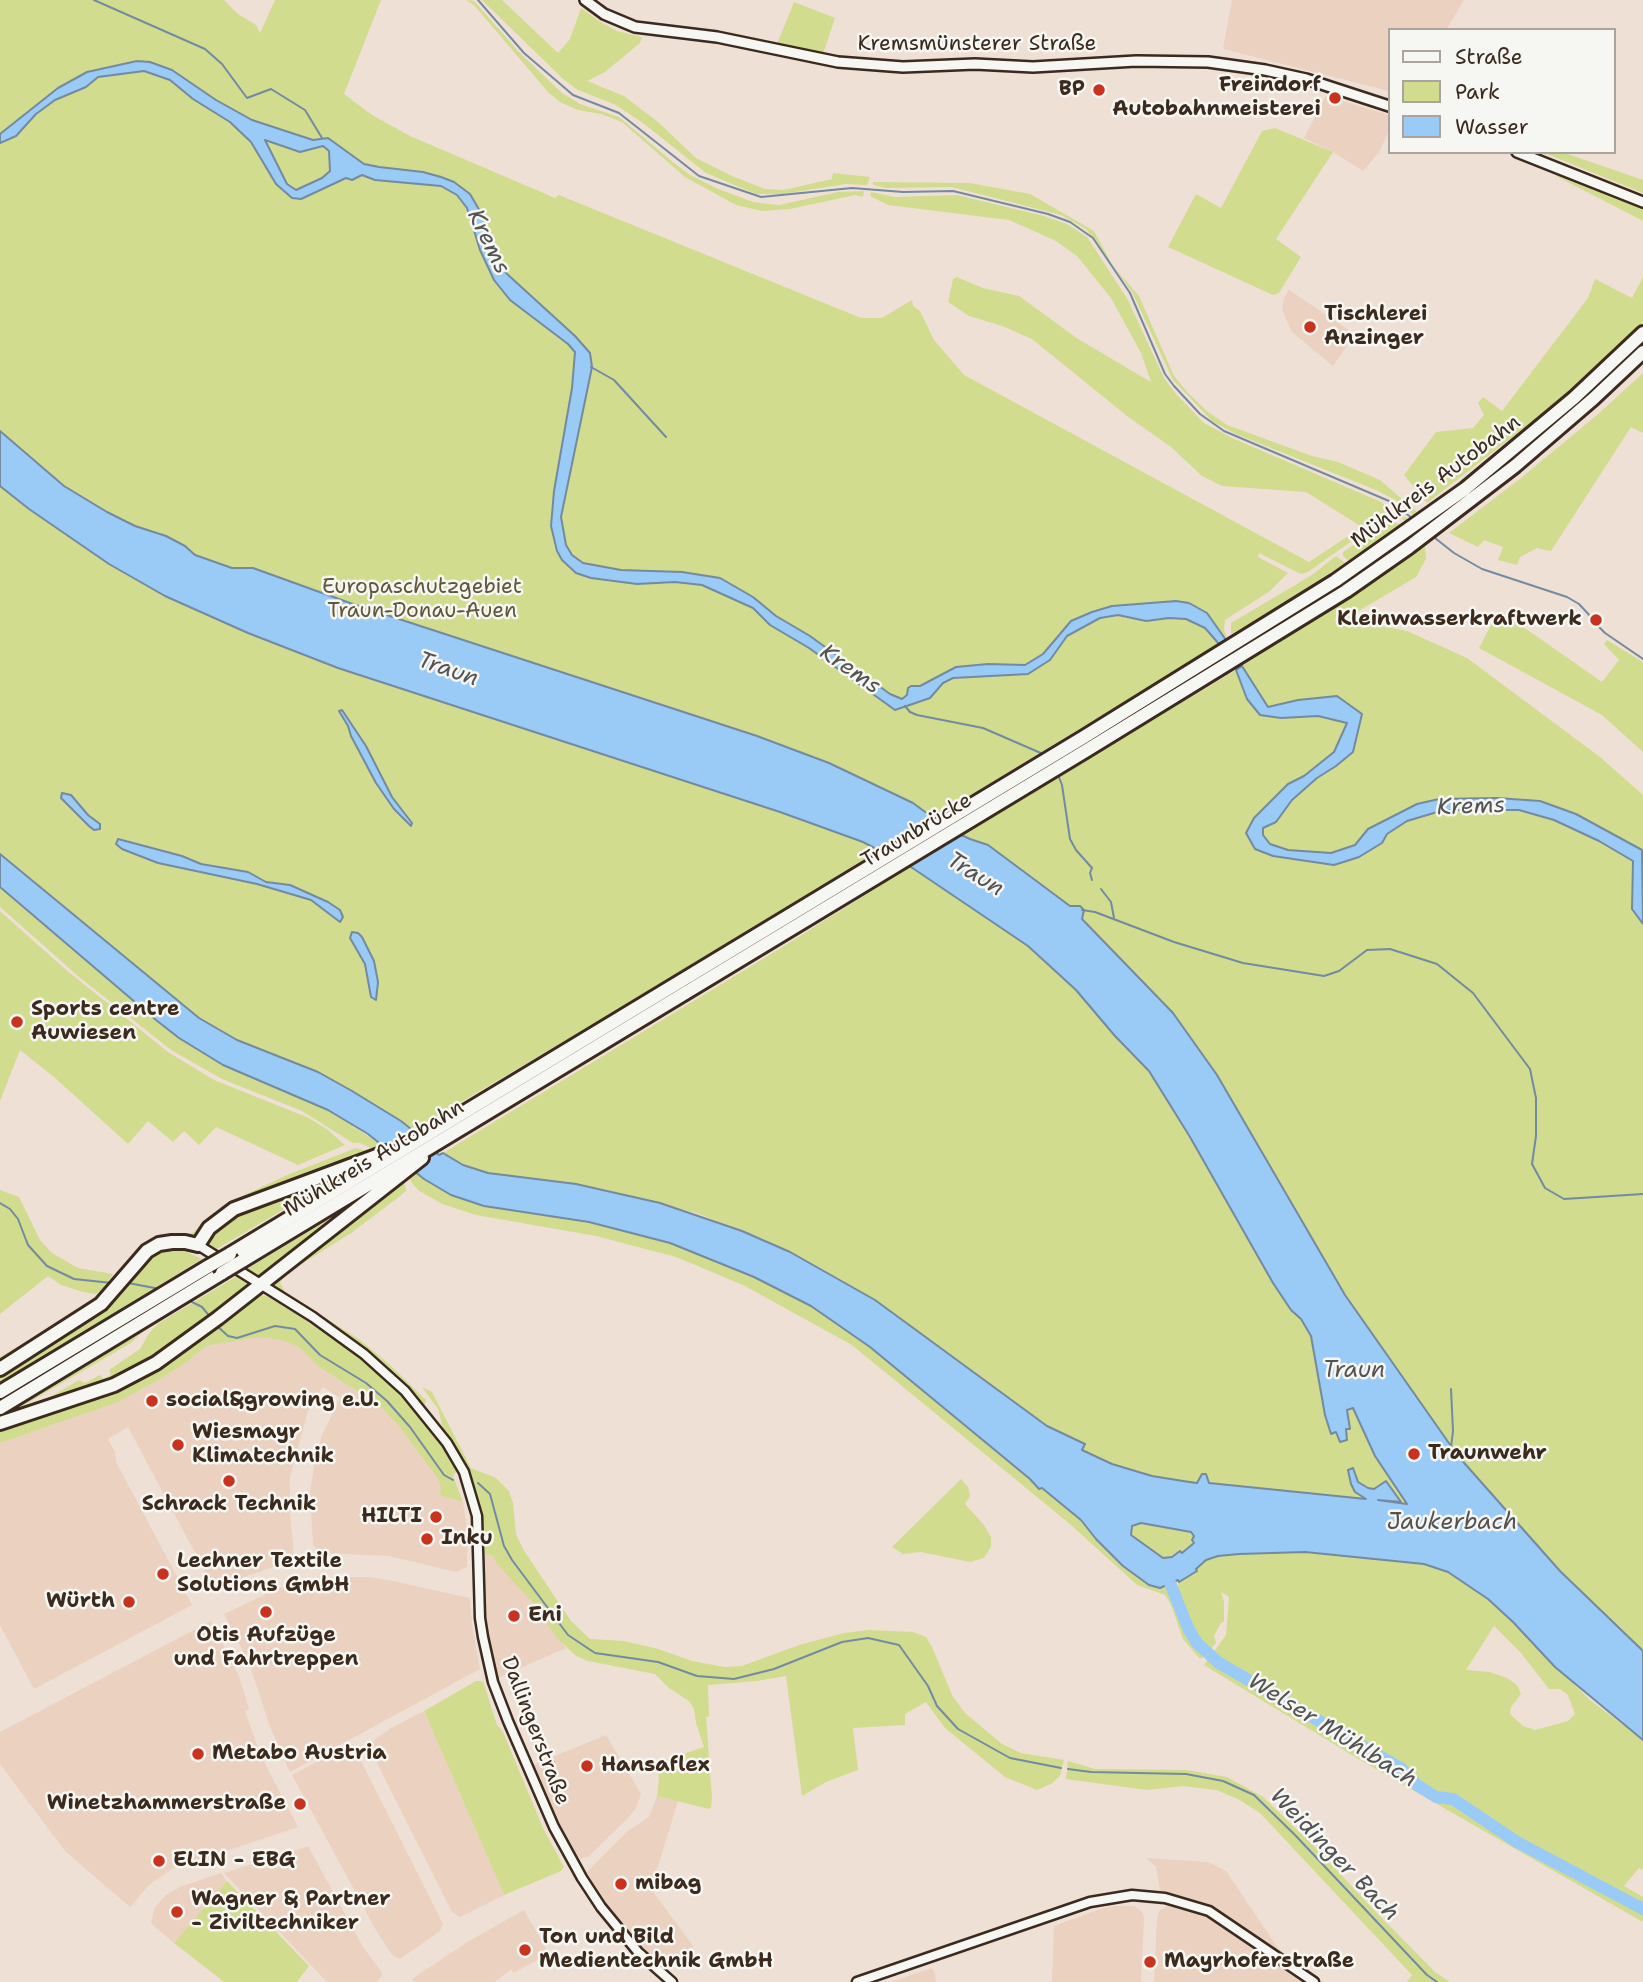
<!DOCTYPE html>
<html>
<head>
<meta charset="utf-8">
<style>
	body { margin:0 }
	#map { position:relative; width:1643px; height:1982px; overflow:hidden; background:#efe0d5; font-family:"Shantell Sans",sans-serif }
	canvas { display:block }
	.legend { position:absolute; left:1388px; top:28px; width:228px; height:126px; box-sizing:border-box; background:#f6f6f2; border:2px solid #aba49d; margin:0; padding:9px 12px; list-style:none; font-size:21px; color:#3b2a1e }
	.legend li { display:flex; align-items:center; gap:14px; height:35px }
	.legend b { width:35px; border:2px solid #aba49d }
</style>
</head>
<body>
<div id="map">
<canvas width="1643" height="1982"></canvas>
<ul class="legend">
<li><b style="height:9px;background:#f6f6f2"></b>Straße</li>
<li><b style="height:19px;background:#d1dc8f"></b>Park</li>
<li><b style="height:19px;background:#9acaf6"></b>Wasser</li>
</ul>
</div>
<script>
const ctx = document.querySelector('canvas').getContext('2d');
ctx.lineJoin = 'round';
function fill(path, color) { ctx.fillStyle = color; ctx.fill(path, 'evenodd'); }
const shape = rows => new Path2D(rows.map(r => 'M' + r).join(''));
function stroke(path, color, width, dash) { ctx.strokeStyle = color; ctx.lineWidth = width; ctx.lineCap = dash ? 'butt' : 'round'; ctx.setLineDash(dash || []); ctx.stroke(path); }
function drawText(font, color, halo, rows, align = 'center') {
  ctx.font = font + ' "Shantell Sans",sans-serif'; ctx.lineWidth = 5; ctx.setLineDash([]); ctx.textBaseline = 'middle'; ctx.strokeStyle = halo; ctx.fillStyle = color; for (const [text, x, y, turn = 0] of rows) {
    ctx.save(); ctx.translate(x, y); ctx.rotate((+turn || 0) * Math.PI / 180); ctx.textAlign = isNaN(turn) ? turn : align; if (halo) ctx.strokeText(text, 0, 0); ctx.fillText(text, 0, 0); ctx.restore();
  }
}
const built = shape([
	[1232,0,1464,0,1446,30,1389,30,1389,91,1223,49],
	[1326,96,1389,115,1388,133,1379,152,1363,171,1333,152,1304,138],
	[1289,290,1355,334,1333,366,1292,332,1282,310,1284,298],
	[260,1337,281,1340,299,1347,319,1367,379,1405,399,1426,438,1479,441,1489,439,1495,463,1502,468,1535,467,1567,456,1572,389,1556,318,1553,313,1544,310,1492,315,1460,322,1435,340,1398,323,1387,308,1411,290,1477,290,1514,294,1556,285,1563,247,1576,216,1592,128,1427,108,1439,115,1452,116,1462,192,1605,34,1689,0,1625,0,1443,116,1403,162,1378,187,1362,206,1346],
	[485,1554,493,1556,498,1564,524,1591,566,1648,498,1678,487,1629,484,1597],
	[344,1577,369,1577,393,1581,470,1598,472,1626,480,1669,290,1772,270,1727,249,1663,224,1614,279,1588,314,1579],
	[211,1621,239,1676,249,1709,245,1711,261,1756,298,1827,172,1869,150,1884,130,1907,65,1851,0,1764,0,1732],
	[424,1711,504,1895,460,1917,452,1912,368,1745,391,1728],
	[606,1735,641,1794,636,1808,627,1819,589,1856,581,1859,575,1854,565,1838,533,1765],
	[352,1743,443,1924,440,1931,400,1959,392,1955,377,1932,292,1775],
	[657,1796,678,1801,651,1889,693,1946,678,1960,664,1967,660,1967,615,1915,590,1881,587,1872,628,1831,649,1817],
	[308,1846,363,1947,383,1974,377,1982,327,1982,224,1873],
	[1146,1858,1208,1862,1226,1871,1282,1954,1204,1904,1160,1890,1156,1867],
	[221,1873,227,1881,174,1943,154,1926,151,1922,155,1907,166,1895,180,1887],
	[1115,1906,1134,1906,1142,1912,1144,1918,1141,1982,1052,1982,1054,1926,1100,1909],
	[1168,1906,1206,1917,1303,1982,1154,1982,1157,1918,1160,1910],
	[524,1910,549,1954,513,1973,511,1969,495,1982,415,1982,412,1979,469,1941],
	[931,1968,935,1973,936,1982,891,1982]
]);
const green = shape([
	[0,0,224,0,238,14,256,25,260,33,275,0,381,0,344,94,372,115,410,136,555,198,559,195,861,318,882,318,912,300,913,306,920,311,934,340,964,375,1309,562,1362,527,1306,492,1222,486,1202,476,1171,447,1127,416,1032,339,1002,326,969,316,948,302,953,279,957,277,983,288,1019,296,1078,339,1151,382,1141,353,1111,298,1077,256,1056,241,1009,220,888,205,870,196,871,192,895,197,957,195,1044,216,1067,224,1087,237,1093,246,1128,300,1164,378,1175,393,1204,423,1232,438,1379,501,1408,519,1406,521,1394,515,1387,516,1308,572,1301,574,1259,553,1258,557,1288,573,1270,591,1225,620,1224,630,1227,639,1226,640,1217,626,1200,624,1219,644,944,811,974,828,1236,670,1247,699,1281,718,1318,716,1347,722,1334,752,1304,776,1288,784,1254,818,1255,849,1273,856,1334,865,1359,857,1382,844,1386,834,1407,821,1444,810,1519,810,1554,820,1599,841,1633,861,1632,909,1643,924,1643,1651,1560,1571,1458,1456,1354,1308,1502,1612,1590,1700,1643,1740,1643,1870,1639,1868,1624,1886,1643,1897,1643,1922,1360,1760,1204,1665,1226,1635,1229,1597,1221,1592,1224,1602,1224,1622,1221,1623,1214,1636,1216,1643,1202,1658,1199,1658,1183,1639,1171,1605,1165,1595,1137,1585,1071,1525,852,1345,743,1285,676,1257,596,1236,476,1215,442,1204,418,1190,412,1183,408,1176,414,1171,439,1189,472,1203,589,1222,645,1236,697,1252,770,1284,811,1306,870,1347,1030,1479,1038,1489,1041,1488,1081,1520,1096,1539,1141,1580,1165,1584,1171,1590,1178,1587,1179,1552,1172,1557,1163,1558,1133,1538,1131,1528,1141,1523,965,1365,875,1300,836,1277,763,1239,696,1213,599,1188,488,1173,463,1165,443,1153,776,951,894,877,863,860,588,1027,424,1124,411,1129,385,1110,318,1072,237,1040,199,1018,0,854],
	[1494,1626,1521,1653,1549,1689,1560,1689,1568,1695,1575,1714,1568,1721,1535,1730,1523,1726,1510,1714,1511,1707,1521,1694,1517,1685,1507,1678,1490,1672,1466,1670],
	[466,0,474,1,519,52,562,93,580,104,619,117,674,163,690,175,716,188,753,202,768,204,779,205,838,192,864,191,863,197,855,195,790,209,762,211,736,205,685,177,622,122,601,114,578,110,560,102,548,92,474,5],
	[482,0,502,0,558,53,570,39,581,8,599,21,617,31,642,37,640,43,605,72,587,81,624,96,658,122,696,158,732,176,765,189,784,190,832,179,833,173,870,177,867,185,846,184,782,194,756,194,706,173,643,123,616,105,578,90,562,78],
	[794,2,835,18,823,54,777,44],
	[1275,128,1333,152,1276,239,1301,257,1279,293,1273,295,1168,247,1196,194,1221,208,1262,131],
	[1542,152,1562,152,1643,180,1643,193],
	[1558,173,1643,208,1643,221,1556,176],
	[873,182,970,183,1030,194,1094,231,1113,266,1139,296,1174,376,1188,393,1208,412,1227,425,1312,456,1338,462,1380,480,1418,513,1414,516,1399,502,1376,490,1236,434,1213,422,1173,380,1132,292,1086,229,1061,215,952,187,886,188,873,185],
	[1643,277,1643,322,1633,333,1568,394,1427,503,1404,475,1436,432,1473,428,1484,415,1478,403,1483,397,1502,411,1588,298,1595,279,1632,298],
	[1643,373,1643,433,1631,427,1551,551,1537,548,1520,557,1517,565,1498,560,1503,547,1484,540,1478,547,1449,533,1521,478,1597,415],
	[1390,521,1402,525,1349,561,1343,556,1343,552],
	[1425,546,1426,559,1416,577,1345,619,1407,631,1467,658,1600,757,1643,795,1643,854,1642,850,1576,814,1540,801,1497,798,1439,799,1368,829,1355,845,1331,853,1288,850,1270,844,1263,835,1263,828,1276,822,1292,800,1317,778,1336,766,1362,714,1298,700,1268,707,1242,666],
	[1336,556,1345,563,1245,628,1244,627,1231,634,1231,623,1312,575],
	[1499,610,1602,682,1619,660,1604,644,1607,640,1643,662,1643,752,1602,715,1479,648],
	[0,887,179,1038,223,1065,328,1110,383,1146,375,1150,360,1143,353,1143,302,1111,222,1079,171,1050,78,976,0,907],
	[0,911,65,969,168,1052,214,1080,309,1118,328,1130,345,1145,298,1165,216,1127,199,1145,184,1131,173,1142,148,1121,128,1144,54,1077,20,1050,0,1101],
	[356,1148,370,1152,264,1194,196,1239,170,1239,106,1295,0,1365,0,1357,86,1307,103,1295,131,1257,146,1242,169,1234,192,1233,213,1214,240,1197,287,1175],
	[354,1168,215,1250,205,1245,204,1240,231,1214],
	[404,1180,406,1191,400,1196,351,1233,289,1272,280,1282,285,1292,360,1340,389,1364,426,1400,425,1405,356,1341,277,1290,274,1283,275,1279],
	[0,1190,19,1197,40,1240,52,1253,78,1268,113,1274,101,1291,96,1294,83,1292,61,1285,48,1276,0,1314],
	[377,1191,260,1279,247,1269,311,1230],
	[176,1247,202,1259,0,1382,0,1372,120,1288,158,1248],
	[237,1276,251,1285,191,1335,129,1374,28,1410,79,1380,85,1383,100,1375,103,1379,111,1375,109,1370,140,1349,150,1332,159,1323],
	[259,1294,272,1298,340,1343,374,1369,401,1394,426,1421,457,1470,453,1476,463,1502,439,1495,441,1489,438,1479,399,1426,379,1405,319,1367,299,1347,281,1340,260,1337,206,1346,187,1362,162,1378,116,1403,0,1443,0,1427,109,1391],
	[146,1328,131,1343,0,1419,0,1416],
	[422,1387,432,1392,471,1468,496,1478,509,1491,513,1503,516,1534,523,1549,571,1621,590,1639,624,1641,658,1649,692,1661,725,1667,742,1666,799,1645,844,1633,869,1630,913,1632,926,1637,932,1647,953,1697,965,1713,1002,1744,1021,1753,1064,1760,1060,1776,1051,1784,1037,1790,1005,1777,945,1728,926,1702,905,1714,905,1725,853,1728,858,1770,826,1782,802,1796,786,1676,757,1681,708,1685,709,1717,706,1717,712,1798,711,1807,709,1809,657,1796,659,1779,657,1763,704,1747,696,1723,694,1709,689,1701,669,1688,655,1674,588,1661,576,1656,556,1637,537,1607,497,1564,493,1556,485,1554,484,1524,474,1485,443,1428,438,1409],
	[961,1479,968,1487,970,1496,965,1504,984,1525,991,1537,991,1547,984,1558,970,1562,921,1552,903,1554,892,1547],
	[476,1681,483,1681,497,1725,503,1732,543,1828,564,1867,561,1871,504,1895,424,1711],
	[1068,1761,1095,1769,1187,1770,1227,1777,1263,1797,1315,1847,1375,1911,1435,1972,1450,1982,1407,1982,1412,1975,1260,1813,1238,1799,1216,1790,1183,1786,1147,1790,1066,1779],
	[227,1881,309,1966,297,1982,224,1982,174,1943]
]);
const water = shape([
	[137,61,150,62,172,70,216,100,252,120,313,140,328,138,364,164,379,167,423,172,441,177,454,182,470,194,481,213,495,255,506,273,575,336,590,353,592,367,561,517,566,545,572,555,583,563,621,570,682,572,720,578,753,597,776,616,810,636,890,694,902,699,907,695,908,688,911,686,920,686,956,667,988,664,1025,665,1043,654,1071,621,1092,612,1112,606,1176,601,1189,603,1207,613,1226,640,1219,644,1205,628,1186,619,1169,618,1146,621,1118,615,1100,618,1067,636,1050,660,1028,674,953,678,943,683,930,698,895,710,809,648,770,625,753,608,702,585,675,582,637,584,591,578,576,573,562,560,557,551,551,526,554,491,572,388,575,352,568,344,510,300,494,280,480,250,467,208,457,195,441,186,375,180,362,175,352,180,346,178,301,199,292,198,276,184,251,142,230,122,193,99,170,80,144,71,98,77,86,87,55,100,36,114,16,136,0,143,0,134,58,88,87,72,137,61],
	[265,140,300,152,323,146,329,151,330,171,322,178,296,190,287,184,265,140],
	[0,431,64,486,107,512,135,526,166,536,185,546,195,555,232,568,253,568,350,603,757,736,829,763,913,803,928,814,929,820,970,839,988,845,1070,906,1080,906,1084,910,1082,919,1173,1013,1217,1075,1345,1295,1458,1456,1560,1571,1643,1651,1643,1740,1555,1667,1513,1622,1488,1599,1448,1572,1424,1564,1305,1552,1239,1554,1218,1556,1206,1560,1196,1569,1197,1571,1179,1582,1178,1580,1160,1588,1149,1585,1123,1566,1096,1539,1081,1520,1042,1488,1039,1489,1030,1479,870,1347,811,1306,754,1277,670,1243,589,1222,484,1206,451,1195,424,1179,368,1134,328,1110,223,1065,179,1038,156,1020,0,887,0,854,199,1018,237,1040,318,1072,352,1091,401,1121,411,1129,409,1131,439,1155,443,1153,463,1165,488,1173,576,1184,660,1203,742,1231,790,1252,875,1300,1047,1426,1085,1444,1082,1450,1112,1464,1152,1476,1183,1481,1197,1483,1202,1474,1206,1474,1209,1483,1366,1499,1355,1492,1351,1484,1348,1470,1353,1468,1358,1482,1368,1488,1374,1489,1386,1481,1401,1502,1378,1500,1407,1504,1375,1456,1353,1408,1347,1410,1350,1429,1346,1429,1347,1440,1340,1442,1336,1432,1331,1434,1325,1415,1311,1336,1301,1319,1291,1310,1273,1283,1190,1137,1149,1071,1115,1036,1076,990,1028,946,911,867,863,842,780,812,338,668,248,633,165,596,109,564,29,509,0,486,0,431],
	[1141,1523,1191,1532,1194,1536,1192,1540,1194,1543,1182,1553,1180,1551,1172,1557,1163,1558,1131,1535,1132,1526,1141,1523],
	[1242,666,1268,707,1298,700,1337,696,1362,714,1353,752,1336,766,1317,778,1292,800,1276,822,1263,828,1263,835,1270,844,1288,850,1331,853,1355,845,1368,829,1417,804,1439,799,1497,798,1540,801,1576,814,1642,850,1643,924,1632,909,1633,861,1599,841,1554,820,1519,810,1444,810,1407,821,1387,834,1382,843,1359,857,1334,865,1273,856,1255,849,1246,833,1254,818,1288,784,1304,776,1334,752,1347,723,1318,716,1281,718,1260,715,1247,699,1236,670,1242,666],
	[342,710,366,746,392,797,412,823,411,826,394,809,376,783,351,736,348,726,339,711,342,710],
	[62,793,71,795,88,815,100,824,100,829,94,830,89,826,61,798,62,793],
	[118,839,182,856,201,864,248,872,266,882,290,885,328,902,340,910,343,917,340,922,311,900,257,884,158,863,122,849,116,844,118,839],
	[352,932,358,933,362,937,374,961,378,982,376,1000,371,997,365,964,350,938,352,932]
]);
const pier = shape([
	[933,818,965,833,907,869,876,853]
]);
const stream = shape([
	[94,0,205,49,222,64,247,98,271,89,305,110,322,138],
	[478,0,524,53,573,95,619,113,699,176,761,197,852,188,903,192,953,191,1048,214,1070,222,1093,238,1130,293,1165,374,1174,386,1200,414,1224,431,1389,501,1412,518],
	[591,367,614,380,666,437],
	[1435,538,1454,553,1482,569,1567,597,1579,604,1592,618],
	[1598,626,1605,633,1643,659],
	[905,706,910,712,917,715,983,728,1043,754],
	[1057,772,1062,785,1070,839,1076,850,1092,868,1090,873,1092,880],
	[1101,889,1111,902,1114,918],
	[1082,910,1095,912,1174,942,1243,963,1324,976,1339,971,1367,950,1390,949,1437,964,1473,993,1530,1069,1536,1098,1536,1136,1532,1164,1545,1188,1564,1199,1643,1194],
	[0,1203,10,1209,18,1219,28,1245,47,1266,74,1279,112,1283],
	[128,1283,160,1289],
	[188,1300,202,1307,211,1318],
	[216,1325,228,1336,237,1338,275,1326,295,1329,320,1355,366,1383,387,1401,410,1427,444,1475,453,1480],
	[1451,1447,1453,1431,1451,1389],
	[478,1483,490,1494,504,1546,512,1560,568,1635,595,1653,658,1662,697,1676,734,1679,774,1669,842,1642,868,1638,899,1645,928,1686,937,1706,958,1729,1010,1758,1061,1768],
	[1068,1769,1091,1772,1186,1774,1223,1781,1254,1795,1295,1835,1427,1975,1437,1982]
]);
const river = shape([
	[1161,1570,1168,1578,1189,1630,1197,1643,1219,1663,1402,1769,1417,1785,1436,1797,1453,1799,1517,1842,1643,1909]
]);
const tertiary = shape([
	[198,1245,313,1317,364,1354,405,1391,447,1443,464,1472,477,1516,480,1618,483,1637,493,1682,508,1721,554,1827,582,1878,601,1907,638,1952,672,1982],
	[857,1982,1090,1902,1132,1895,1165,1898,1209,1911,1314,1982]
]);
const secondary = shape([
	[585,0,604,14,635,27,717,37,838,62,903,67,975,64,1033,67,1136,61,1208,62,1265,70,1306,79,1389,106],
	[1517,152,1643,202]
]);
const motorway = shape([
	[230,1254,1084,737,1335,581,1465,489,1574,398,1643,333],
	[242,1261,1087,750,1346,591,1409,547,1515,466,1593,399,1643,352],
	[0,1369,101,1304,147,1251,159,1244,172,1242,185,1242,198,1245,209,1228,234,1209,387,1152],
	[0,1392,209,1266],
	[0,1408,222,1273],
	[0,1423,114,1385,156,1363,218,1318,422,1158]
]);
const motorwayBridge = shape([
	[209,1266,230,1254],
	[222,1273,242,1261]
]);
const markers = [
	[1099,90,7,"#c8321e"],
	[1335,98,7,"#c8321e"],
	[1310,327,7,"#c8321e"],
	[1596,620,7,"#c8321e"],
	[17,1022,7,"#c8321e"],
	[152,1401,7,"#c8321e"],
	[178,1445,7,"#c8321e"],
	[1414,1454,7,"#c8321e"],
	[229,1481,7,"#c8321e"],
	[436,1517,7,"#c8321e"],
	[427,1539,7,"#c8321e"],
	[163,1574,7,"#c8321e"],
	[129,1602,7,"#c8321e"],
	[266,1612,7,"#c8321e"],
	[514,1616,7,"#c8321e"],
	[198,1754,7,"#c8321e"],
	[587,1766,7,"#c8321e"],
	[300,1804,7,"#c8321e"],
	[159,1861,7,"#c8321e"],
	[621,1884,7,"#c8321e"],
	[177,1912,7,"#c8321e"],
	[525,1950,7,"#c8321e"],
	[1150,1962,7,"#c8321e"]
];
const streetNames = [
	["Kremsmünsterer Straße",977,45],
	["Mühlkreis Autobahn",1436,482,-37],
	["Traunbrücke",917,831,-31],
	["Mühlkreis Autobahn",374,1159,-31],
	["Dallingerstraße",535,1731,69]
];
const poiNames = [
	["Freindorf",1321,86,"right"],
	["Autobahnmeisterei",1321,110,"right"],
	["BP",1085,90,"right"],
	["Tischlerei",1324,315],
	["Anzinger",1324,339],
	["Kleinwasserkraftwerk",1582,620,"right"],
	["Sports centre",31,1010],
	["Auwiesen",31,1034],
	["social&growing e.U.",166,1401],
	["Wiesmayr",192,1433],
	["Klimatechnik",192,1457],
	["Traunwehr",1428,1454],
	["Schrack Technik",229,1505,"center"],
	["HILTI",422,1517,"right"],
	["Inku",441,1539],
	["Lechner Textile",177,1562],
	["Solutions GmbH",177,1586],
	["Würth",115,1602,"right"],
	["Eni",528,1616],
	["Otis Aufzüge",266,1636,"center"],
	["und Fahrtreppen",266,1660,"center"],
	["Metabo Austria",212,1754],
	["Hansaflex",601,1766],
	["Winetzhammerstraße",286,1804,"right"],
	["ELIN - EBG",173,1861],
	["mibag",635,1884],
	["Wagner & Partner",191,1900],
	["- Ziviltechniker",191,1924],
	["Ton und Bild",539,1938],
	["Medientechnik GmbH",539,1962],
	["Mayrhoferstraße",1164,1962]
];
const parkNames = [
	["Europaschutzgebiet",422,588],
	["Traun-Donau-Auen",422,612]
];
const waterNames = [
	["Krems",488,242,64],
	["Traun",448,670,19],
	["Krems",850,670,35],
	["Krems",1471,807,-2],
	["Traun",975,875,32],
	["Traun",1354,1371],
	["Jaukerbach",1452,1523],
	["Welser Mühlbach",1332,1731,32],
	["Weidinger Bach",1334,1855,46]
];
fill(built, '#ead1c0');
fill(green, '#d1dc8f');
fill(water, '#9acaf6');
stroke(water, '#748aa0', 2);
fill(pier, '#efe0d5');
stroke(stream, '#748aa0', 2);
stroke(river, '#9acaf6', 12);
stroke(tertiary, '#3b2a1e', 13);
stroke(secondary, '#3b2a1e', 14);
stroke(motorway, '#3b2a1e', 18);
stroke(tertiary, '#f6f6f2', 8);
stroke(secondary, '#f6f6f2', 9);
stroke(motorway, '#f6f6f2', 12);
stroke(motorwayBridge, '#3b2a1e', 18, []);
stroke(motorwayBridge, '#f6f6f2', 12);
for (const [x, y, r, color] of markers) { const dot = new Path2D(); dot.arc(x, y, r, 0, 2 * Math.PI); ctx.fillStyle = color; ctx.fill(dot); stroke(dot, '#f6f6f2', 2.5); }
drawText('21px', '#3b2a1e', '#f6f6f2', streetNames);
drawText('bold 21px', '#3b2a1e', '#f6f6f2', poiNames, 'left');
drawText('21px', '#60563a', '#f6f6f2', parkNames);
drawText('italic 23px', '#535254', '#f6f6f2', waterNames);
</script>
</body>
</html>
